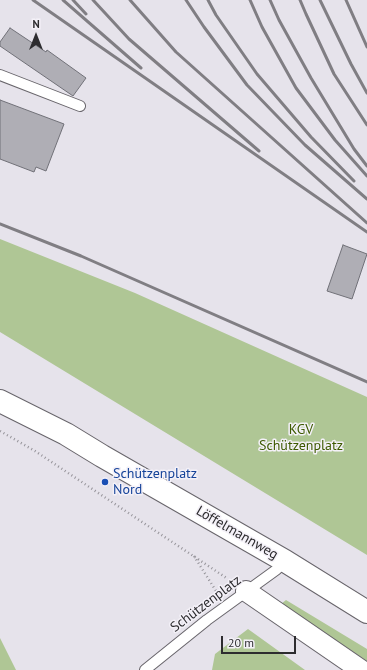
<!DOCTYPE html>
<html>
<head>
<meta charset="utf-8">
<style>
	body { margin:0 }
	#map { position:relative; width:367px; height:670px; overflow:hidden; background:#e6e3eb; font-family:"PT Sans",sans-serif }
	canvas { display:block }
	.north { position:absolute; left:16px; top:16px; width:40px; height:40px; -webkit-text-stroke:3px #f4f1f8; paint-order:stroke; rotate:0deg; font-size:11px; font-weight:700; line-height:16px; text-align:center; color:#2d2c2f }
	.north::after { content:''; display:block; margin:auto; width:14px; height:18px; background:#2d2c2f; clip-path:polygon(50% 0,100% 100%,50% 72%,0 100%) }
	.scale { position:absolute; left:221px; top:636px; width:75px; height:18px; box-sizing:border-box; border:2px solid #2d2c2f; border-top:0; padding-left:5px; font-size:12px; line-height:14px; white-space:nowrap; color:#2d2c2f; -webkit-text-stroke:3px #f4f1f8; paint-order:stroke }
</style>
</head>
<body>
<div id="map">
<canvas width="367" height="670"></canvas>
<div class="north">N</div>
<div class="scale">20 m</div>
</div>
<script>
const ctx = document.querySelector('canvas').getContext('2d');
ctx.lineJoin = 'round';
function fill(path, color) { ctx.fillStyle = color; ctx.fill(path, 'evenodd'); }
const shape = rows => new Path2D(rows.map(r => 'M' + r).join(''));
function stroke(path, color, width, dash) { ctx.strokeStyle = color; ctx.lineWidth = width; ctx.lineCap = dash ? 'butt' : 'round'; ctx.setLineDash(dash || []); ctx.stroke(path); }
function drawText(font, color, halo, rows, align = 'center') {
  ctx.font = font + ' "PT Sans",sans-serif'; ctx.lineWidth = 3; ctx.setLineDash([]); ctx.textBaseline = 'middle'; ctx.strokeStyle = halo; ctx.fillStyle = color; for (const [text, x, y, turn = 0] of rows) {
    ctx.save(); ctx.translate(x, y); ctx.rotate((+turn || 0) * Math.PI / 180); ctx.textAlign = isNaN(turn) ? turn : align; if (halo) ctx.strokeText(text, 0, 0); ctx.fillText(text, 0, 0); ctx.restore();
  }
}
const green = shape([
	[0,239,135,293,367,397,367,555,0,332],
	[286,600,367,649,367,661,281,604],
	[248,629,305,670,212,670,215,654],
	[0,638,16,670,0,670]
]);
const building = shape([
	[10,28,46,52,47,50,86,78,73,96,0,46,0,42,10,28],
	[0,100,64,124,46,171,36,167,34,172,0,159,0,100],
	[343,245,367,254,352,299,327,291,343,245]
]);
const path = shape([
	[0,431,35,451,228,579],
	[194,556,216,591]
]);
const service = shape([
	[0,75,80,106],
	[145,670,207,620,276,570,285,561]
]);
const minor = shape([
	[246,591,361,670]
]);
const tertiary = shape([
	[0,401,66,434,102,456,285,561,367,612]
]);
const rail = shape([
	[33,0,367,232],
	[63,0,141,68],
	[73,0,86,14],
	[93,0,129,39,259,151],
	[130,0,176,52,367,223],
	[186,0,204,27,247,85,305,145,367,199],
	[208,0,216,15,257,74,311,137,354,181],
	[250,0,262,27,296,88,335,140,367,176],
	[270,0,279,20,311,78,354,149,367,166],
	[300,0,306,14,334,74,367,125],
	[320,0,351,64,367,93],
	[346,0,367,47],
	[0,224,81,256,367,382]
]);
const markers = [
	[105,482,4,"#1a4fb4"]
];
const parkNames = [
	["KGV",301,430],
	["Schützenplatz",301,446]
];
const transitNames = [
	["Schützenplatz",113,474],
	["Nord",113,490]
];
const streetNames = [
	["Löffelmannweg",237,533,30],
	["Schützenplatz",206,604,-37]
];
fill(green, '#afc695');
fill(building, '#afaeb5');
stroke(building, '#717178', 1);
stroke(service, '#68656b', 12);
stroke(minor, '#68656b', 22);
stroke(tertiary, '#68656b', 24);
stroke(path, '#96949a', 2.5, [1, 3]);
stroke(service, '#fff', 10);
stroke(minor, '#fff', 20);
stroke(tertiary, '#fff', 22);
stroke(rail, '#807e83', 3);
for (const [x, y, r, color] of markers) { const dot = new Path2D(); dot.arc(x, y, r, 0, 2 * Math.PI); ctx.fillStyle = color; ctx.fill(dot); stroke(dot, '#f4f1f8', 1.5); }
drawText('14px', '#3d5a00', '#f4f1f8', parkNames);
drawText('14px', '#164399', '#f4f1f8', transitNames, 'left');
drawText('14px', '#2d2c2f', '#f4f1f8', streetNames);
</script>
</body>
</html>
